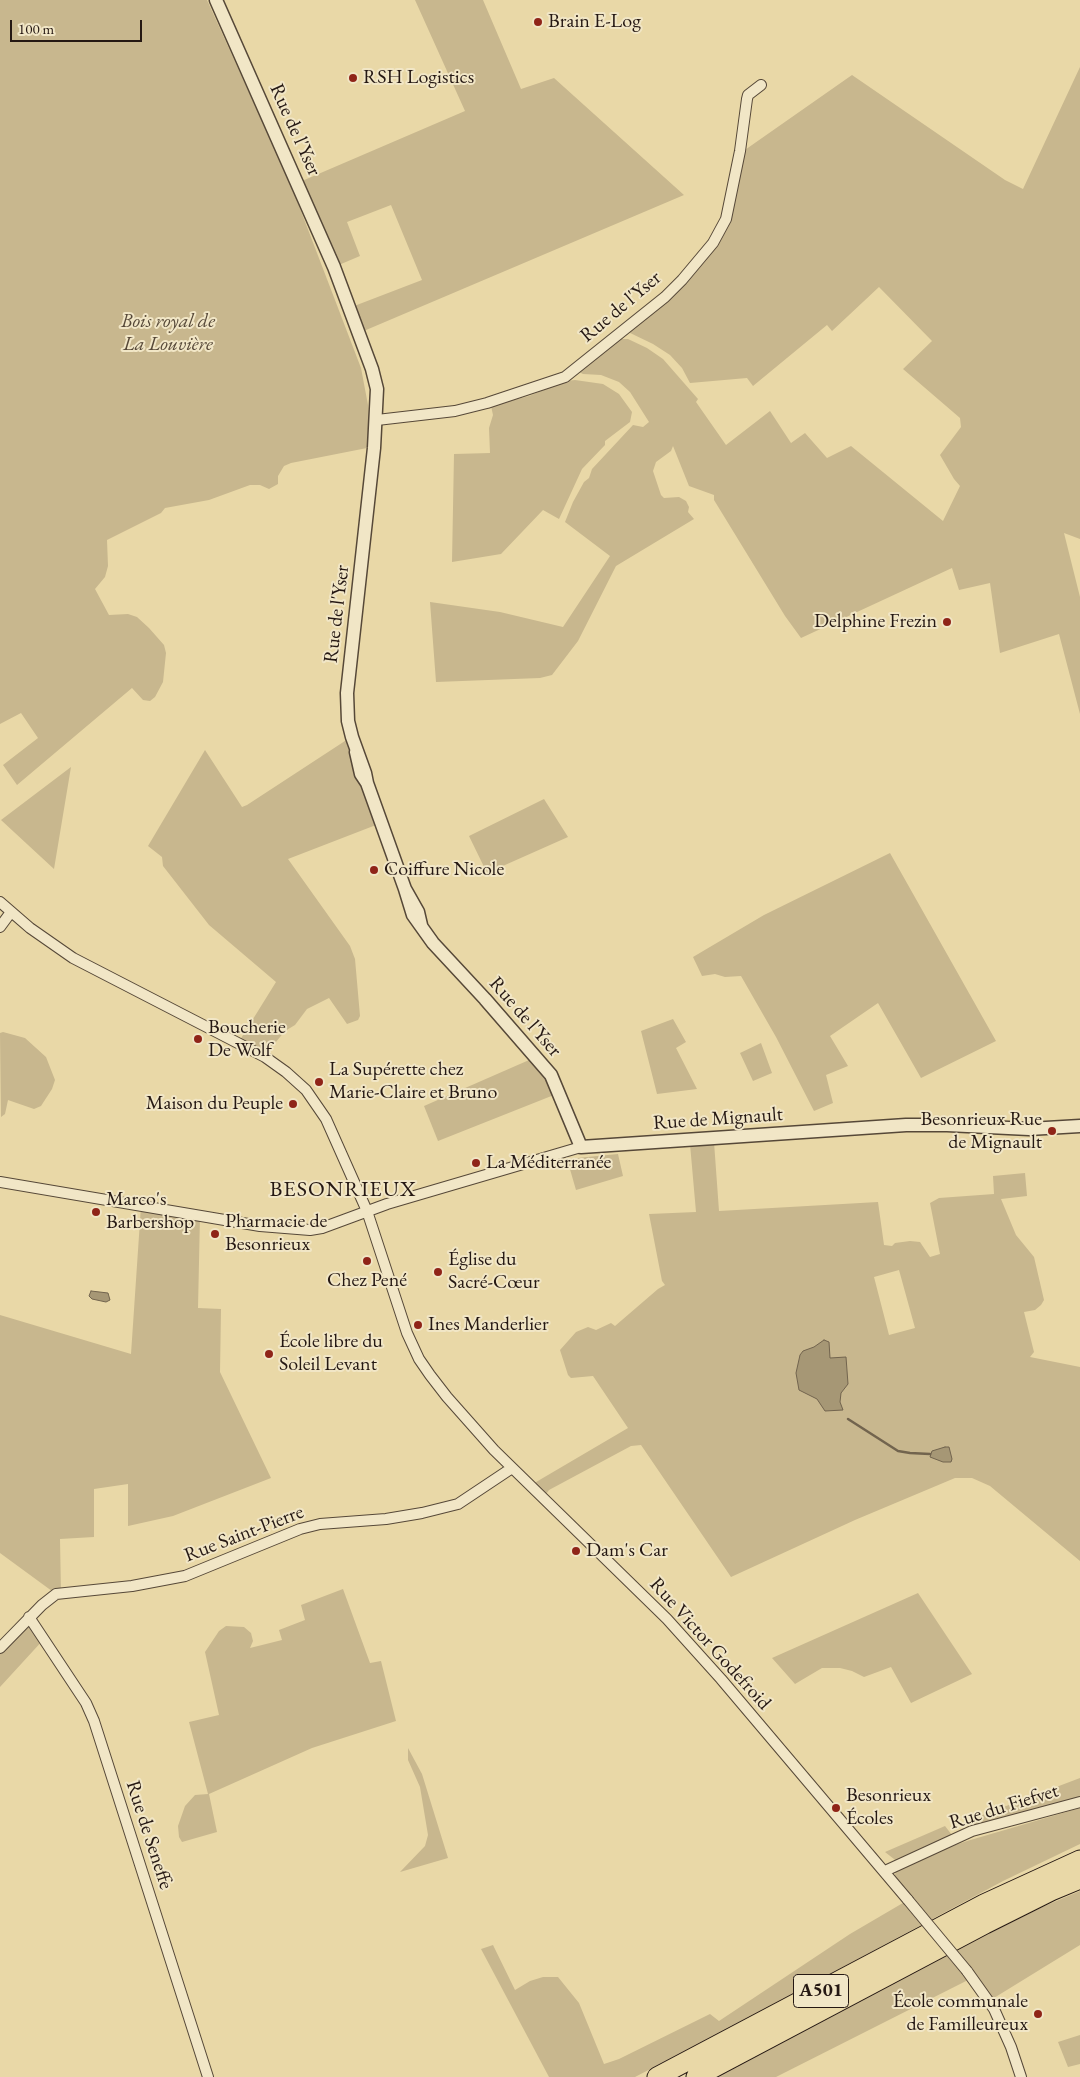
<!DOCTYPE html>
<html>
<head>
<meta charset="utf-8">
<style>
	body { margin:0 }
	#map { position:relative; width:1080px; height:2077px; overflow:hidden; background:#e9d8a7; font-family:"EB Garamond",serif }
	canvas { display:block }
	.scale { position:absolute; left:10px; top:20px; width:132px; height:22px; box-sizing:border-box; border:2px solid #251813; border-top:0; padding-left:6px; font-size:15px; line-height:18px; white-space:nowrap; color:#251813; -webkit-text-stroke:4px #f1e6c6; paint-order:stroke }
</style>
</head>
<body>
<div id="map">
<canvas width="1080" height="2077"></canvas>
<div class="scale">100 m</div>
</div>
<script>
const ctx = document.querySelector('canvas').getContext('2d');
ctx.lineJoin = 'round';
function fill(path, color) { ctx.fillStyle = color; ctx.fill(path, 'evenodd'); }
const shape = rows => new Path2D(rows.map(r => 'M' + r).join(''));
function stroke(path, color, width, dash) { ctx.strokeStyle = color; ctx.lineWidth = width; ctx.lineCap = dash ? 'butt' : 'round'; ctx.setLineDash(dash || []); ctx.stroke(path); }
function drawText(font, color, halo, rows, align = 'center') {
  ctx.font = font + ' "EB Garamond",serif'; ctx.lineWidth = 4; ctx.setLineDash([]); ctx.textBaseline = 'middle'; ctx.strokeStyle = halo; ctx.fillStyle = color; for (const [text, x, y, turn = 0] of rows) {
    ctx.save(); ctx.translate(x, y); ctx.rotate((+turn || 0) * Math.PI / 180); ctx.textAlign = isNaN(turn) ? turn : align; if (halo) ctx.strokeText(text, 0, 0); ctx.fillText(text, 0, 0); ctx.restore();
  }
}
const green = shape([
	[0,0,207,0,291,185,361,368,368,405,369,423,367,448,291,463,284,466,278,476,278,484,269,489,260,485,250,485,209,500,165,508,161,513,107,540,108,566,105,577,95,589,109,615,128,614,137,617,149,628,164,645,166,653,163,682,155,697,150,701,143,700,132,688,17,785,3,765,38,738,21,713,0,724],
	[415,0,483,0,521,89,554,78,684,195,359,333,349,308,422,280,391,205,347,222,360,256,334,267,302,181,465,111],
	[1080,67,1080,539,1064,533,1080,597,1080,714,1059,634,1000,653,990,583,959,590,952,568,801,638,785,616,714,500,714,495,689,486,673,446,671,451,656,462,653,471,661,495,664,498,679,497,686,501,689,507,688,512,694,519,616,566,578,641,552,675,540,678,436,682,430,602,500,612,563,627,610,556,565,522,573,502,584,482,589,478,592,469,633,425,643,427,649,422,630,392,619,382,601,375,583,374,577,371,616,339,628,339,647,348,663,359,698,399,696,402,726,445,770,411,791,443,805,433,827,458,851,446,943,521,960,486,954,479,940,455,961,427,960,418,903,369,932,341,879,287,832,331,827,325,753,386,747,378,690,383,682,368,670,355,653,344,626,331,717,244,742,152,852,75,1005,180,1023,189],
	[575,380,603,384,619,394,632,412,630,422,605,441,605,445,582,469,559,519,543,510,501,554,452,562,454,454,490,453,489,428,493,415,491,406,529,396,566,381],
	[348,739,376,825,288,859,350,946,355,959,360,1016,358,1020,347,1024,329,998,307,1009,295,1025,285,1031,266,1054,240,1040,276,982,209,925,163,866,162,857,148,846,205,750,242,807,247,805],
	[71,767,54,869,1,820],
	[544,799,568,837,487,873,469,836],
	[890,853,996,1041,921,1078,878,1003,830,1036,848,1066,826,1075,833,1103,814,1111,776,1037,741,976,725,977,715,974,702,976,693,957,764,915],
	[673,1019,686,1042,676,1048,697,1089,657,1094,641,1031],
	[3,1032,25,1038,46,1057,55,1080,52,1089,41,1106,34,1109,8,1100,5,1114,1,1117,0,1033],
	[761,1043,772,1073,753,1081,740,1053],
	[536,1057,559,1093,438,1141,424,1106],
	[714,1142,719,1211,878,1202,884,1245,892,1246,895,1243,910,1241,920,1242,930,1257,940,1254,930,1203,939,1198,994,1194,993,1176,1025,1173,1027,1196,1001,1199,1016,1235,1034,1257,1044,1300,1041,1305,1035,1310,1024,1312,1034,1352,1030,1357,1080,1367,1080,1561,990,1486,972,1478,955,1478,855,1520,731,1577,641,1445,631,1446,549,1490,544,1497,531,1485,628,1428,593,1376,571,1378,568,1375,560,1350,576,1332,588,1327,596,1330,611,1323,615,1326,658,1289,665,1285,662,1281,649,1214,696,1212,690,1144],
	[899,1270,915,1328,889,1335,874,1277],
	[618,1154,623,1176,576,1190,567,1159],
	[141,1206,200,1216,198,1308,221,1309,220,1372,271,1478,173,1516,128,1526,128,1484,94,1489,94,1537,60,1539,61,1594,56,1594,0,1553,0,1315,131,1354],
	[343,1589,370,1663,381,1661,396,1721,312,1748,209,1794,217,1832,182,1842,179,1837,178,1826,185,1806,195,1795,208,1794,189,1722,219,1715,205,1652,219,1631,226,1626,244,1627,251,1633,253,1641,250,1648,282,1640,279,1630,305,1620,301,1605],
	[918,1593,972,1674,911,1703,891,1667,864,1677,852,1671,840,1668,822,1668,795,1684,772,1658],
	[29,1617,44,1639,0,1687,0,1648],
	[408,1748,422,1774,448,1858,400,1872,425,1846,428,1835,420,1787,408,1760],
	[1080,1778,1080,1802,972,1831,972,1819],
	[1080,1808,1080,1844,1003,1881,739,2023,635,2077,549,2077,481,1949,493,1945,515,1990,530,1981,543,1977,558,1977,579,2003,604,2064,619,2059,710,2014,719,2021,850,1934,908,1900,894,1877,899,1864,967,1841],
	[945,1826,955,1839,899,1863,885,1852],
	[1080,1891,1080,1945,989,2001,972,1978,776,2077,717,2077,952,1952,981,1933],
	[1080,2035,1080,2064,1068,2067,1058,2042]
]);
const water = shape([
	[91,1291,108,1293,110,1300,106,1302,92,1299,89,1296,91,1291],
	[824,1340,829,1342,830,1358,846,1357,848,1384,841,1393,840,1402,843,1410,825,1411,817,1399,799,1390,796,1373,800,1355,803,1351,814,1347,824,1340],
	[945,1447,949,1447,952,1459,951,1462,943,1462,930,1457,932,1451,945,1447]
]);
const stream = shape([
	[848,1419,898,1451,910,1453,930,1454]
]);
const minor = shape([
	[377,420,455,411,487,403,565,377,665,297,682,280,713,243,726,219,740,151,747,99,748,95,761,85],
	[0,902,30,928,73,958,265,1057,286,1072,306,1090,326,1119,367,1211,407,1333,419,1359,430,1375,447,1397,494,1450,667,1619,721,1679,908,1900],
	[0,927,11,912],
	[0,1182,260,1226,310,1230,322,1228,387,1204,581,1147],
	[29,1617,86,1703,94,1721,208,2077],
	[0,1648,42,1605,56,1594,132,1586,185,1576,300,1529,320,1524,386,1519,422,1513,458,1504,512,1468],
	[885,1871,972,1831,1080,1802],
	[967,1971,994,2009,1011,2047,1021,2077]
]);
const tertiary = shape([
	[216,0,334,267,372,369,377,389,374,448,347,693,348,721,352,737,365,773,367,783,361,774,356,752],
	[367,783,405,889],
	[421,925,418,912,405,889,413,915,433,943,485,999,551,1075,581,1147,906,1125,947,1125,1029,1129,1080,1126]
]);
const motorway = shape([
	[657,2077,984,1904,1080,1860],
	[696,2077,985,1924,1051,1891,1080,1879]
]);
const minorBridge = shape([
	[908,1900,967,1971]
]);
const markers = [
	[538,22,5,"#8f2418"],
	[353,78,5,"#8f2418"],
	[947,622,5,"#8f2418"],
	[374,870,5,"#8f2418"],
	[198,1039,5,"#8f2418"],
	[319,1082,5,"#8f2418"],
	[293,1104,5,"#8f2418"],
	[1052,1131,5,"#8f2418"],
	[476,1163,5,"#8f2418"],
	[96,1212,5,"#8f2418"],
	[215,1234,5,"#8f2418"],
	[367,1261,5,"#8f2418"],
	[438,1272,5,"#8f2418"],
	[418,1325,5,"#8f2418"],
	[269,1354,5,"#8f2418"],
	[576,1551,5,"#8f2418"],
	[836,1808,5,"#8f2418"],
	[1038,2014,5,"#8f2418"]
];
const shields = [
	[821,1991,55]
];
const shieldNames = [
	["A501",821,1991]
];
const poiNames = [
	["Brain E-Log",548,22],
	["RSH Logistics",363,78],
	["Delphine Frezin",937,622,"right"],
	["Coiffure Nicole",384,870],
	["Boucherie",208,1028],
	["De Wolf",208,1051],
	["La Supérette chez",329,1070],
	["Marie-Claire et Bruno",329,1093],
	["Maison du Peuple",283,1104,"right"],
	["Besonrieux Rue",1042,1120,"right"],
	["de Mignault",1042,1143,"right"],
	["La Méditerranée",486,1163],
	["Marco's",106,1200],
	["Barbershop",106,1223],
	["Pharmacie de",225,1222],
	["Besonrieux",225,1245],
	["Église du",448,1260],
	["Sacré-Cœur",448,1283],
	["Chez Pené",367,1281,"center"],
	["Ines Manderlier",428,1325],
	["École libre du",279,1342],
	["Soleil Levant",279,1365],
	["Dam's Car",586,1551],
	["Besonrieux",846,1796],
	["Écoles",846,1819],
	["École communale",1028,2002,"right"],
	["de Familleureux",1028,2025,"right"]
];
const streetNames = [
	["Rue de l'Yser",295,130,66],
	["Rue de l'Yser",621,307,-40],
	["Rue de l'Yser",337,614,-83],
	["Rue de l'Yser",525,1017,49],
	["Rue de Mignault",718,1119,-4],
	["Rue Saint-Pierre",244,1534,-21],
	["Rue Victor Godefroid",710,1644,48],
	["Rue du Fiefvet",1004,1807,-17],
	["Rue de Seneffe",149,1835,72]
];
const parkNames = [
	["Bois royal de",168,322],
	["La Louvière",168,345]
];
const quarterNames = [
	["BESONRIEUX",343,1190]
];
fill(green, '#c8b78e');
fill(water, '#a69775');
stroke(water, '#72644e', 1);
stroke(stream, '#72644e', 2.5);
stroke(minor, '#564838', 12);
stroke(tertiary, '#564838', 15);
stroke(motorway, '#251813', 21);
stroke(minor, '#f1e6c6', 10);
stroke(tertiary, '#f1e6c6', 12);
stroke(motorway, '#e9d8a7', 19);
stroke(minorBridge, '#564838', 12, []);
stroke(minorBridge, '#f1e6c6', 10);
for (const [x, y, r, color] of markers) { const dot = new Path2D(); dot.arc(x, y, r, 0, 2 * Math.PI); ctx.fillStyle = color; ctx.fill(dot); stroke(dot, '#f1e6c6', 2); }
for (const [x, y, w] of shields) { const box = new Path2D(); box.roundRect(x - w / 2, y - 16.5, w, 33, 4); ctx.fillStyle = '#f1e6c6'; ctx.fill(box); stroke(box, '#251813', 1); }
drawText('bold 19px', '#251813', null, shieldNames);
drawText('20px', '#251813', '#f1e6c6', poiNames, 'left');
drawText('20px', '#251813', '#f1e6c6', streetNames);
drawText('italic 20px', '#564838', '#f1e6c6', parkNames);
ctx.letterSpacing = '1px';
drawText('22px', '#251813', '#f1e6c6', quarterNames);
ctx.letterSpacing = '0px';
</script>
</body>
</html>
